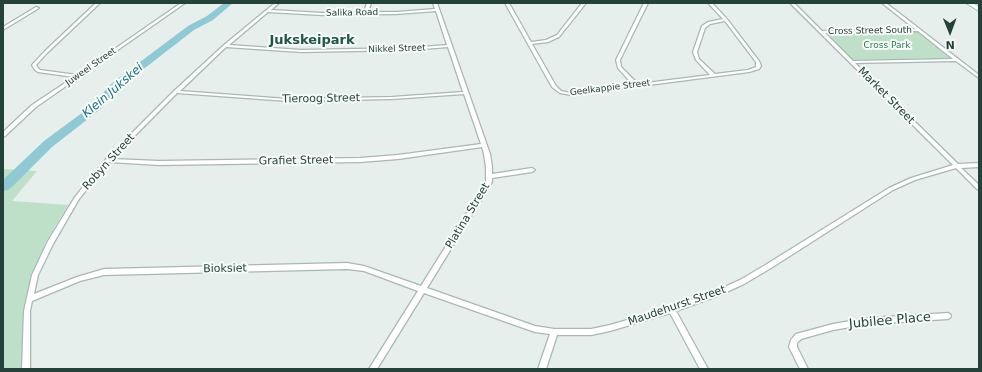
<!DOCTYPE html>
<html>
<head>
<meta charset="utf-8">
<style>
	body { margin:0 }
	#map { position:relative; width:982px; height:372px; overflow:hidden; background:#e6efeb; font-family:"DejaVu Sans",sans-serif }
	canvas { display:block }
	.frame { position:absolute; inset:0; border:4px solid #24423a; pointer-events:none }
	.north { position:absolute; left:930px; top:12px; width:40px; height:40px; -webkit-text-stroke:3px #f7fbf9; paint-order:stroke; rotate:179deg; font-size:11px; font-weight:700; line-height:16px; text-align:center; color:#24423a }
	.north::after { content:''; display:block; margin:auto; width:14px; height:18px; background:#24423a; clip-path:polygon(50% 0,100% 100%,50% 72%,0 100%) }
</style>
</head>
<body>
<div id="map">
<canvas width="982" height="372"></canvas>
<div class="frame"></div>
<div class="north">N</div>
</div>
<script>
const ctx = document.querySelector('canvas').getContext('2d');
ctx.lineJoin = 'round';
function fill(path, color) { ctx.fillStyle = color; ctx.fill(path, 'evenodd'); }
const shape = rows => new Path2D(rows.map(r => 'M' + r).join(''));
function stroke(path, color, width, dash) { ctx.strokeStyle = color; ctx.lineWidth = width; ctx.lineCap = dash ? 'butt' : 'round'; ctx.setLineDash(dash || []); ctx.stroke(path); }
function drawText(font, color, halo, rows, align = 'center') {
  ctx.font = font + ' "DejaVu Sans",sans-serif'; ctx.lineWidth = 4; ctx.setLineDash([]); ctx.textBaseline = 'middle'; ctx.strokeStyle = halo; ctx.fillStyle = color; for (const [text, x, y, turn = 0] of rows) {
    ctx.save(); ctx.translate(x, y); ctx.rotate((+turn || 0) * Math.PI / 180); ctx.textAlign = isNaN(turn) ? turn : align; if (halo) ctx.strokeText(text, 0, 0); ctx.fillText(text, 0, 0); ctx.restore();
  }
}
const green = shape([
	[918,32,950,58,853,60,828,34],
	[3,169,37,171,12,201,68,205,46,241,33,274,26,298,23,328,22,369,3,369]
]);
const river = shape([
	[224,3,233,3,213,20,194,30,128,81,117,90,102,108,52,147,14,185,8,190,3,191,3,180,44,141,94,104,109,86,120,77,188,26,207,16,224,3]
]);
const street = shape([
	[96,3,100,3,47,53,36,65,38,68,40,70,77,75,181,3,185,3,36,107,5,136,3,137,3,132,32,105,74,77,38,72,35,70,32,65,45,51,96,3],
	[275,3,279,3,271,10,322,13,364,12,367,3,371,3,368,12,397,12,435,9,433,3,437,3,490,154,492,167,492,174,532,168,535,170,532,172,492,178,492,182,427,288,535,326,554,329,591,329,610,325,672,307,716,291,740,280,767,264,889,188,911,178,953,165,790,3,794,3,822,31,915,29,882,3,886,3,979,75,979,78,956,61,855,63,958,164,979,163,979,167,961,168,979,185,979,190,977,189,956,168,915,180,893,190,771,268,744,284,720,295,676,311,708,369,700,369,670,313,610,331,591,335,557,335,546,369,538,369,550,334,535,332,424,293,377,369,369,369,418,291,364,271,347,269,104,275,80,281,32,301,30,311,30,369,22,369,24,311,32,275,48,241,75,197,106,159,174,91,224,45,275,3],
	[436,11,447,45,410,48,301,50,229,45,268,12,322,15,397,14,436,11],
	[918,31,953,59,853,61,825,33,918,31],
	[226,47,301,52,410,50,448,47,463,92,392,97,288,99,180,91,226,47],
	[177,93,288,101,392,99,464,94,481,144,398,155,360,158,159,161,112,159,177,93],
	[482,147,484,154,486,167,486,182,421,286,364,266,347,263,104,269,77,277,34,294,38,275,53,244,79,199,109,162,159,165,360,162,398,159,482,147],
	[505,3,509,3,531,42,546,40,557,35,582,3,586,3,559,37,548,42,532,44,556,86,561,91,571,93,633,85,618,68,616,60,644,3,648,3,620,60,621,67,638,84,710,75,696,60,693,52,702,26,708,22,723,19,708,3,712,3,727,19,759,61,761,66,759,69,749,72,571,95,560,93,552,87,505,3],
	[725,21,756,62,756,67,748,70,715,74,699,59,697,52,705,28,710,24,725,21],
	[36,7,39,8,3,30,3,27,36,7],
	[948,313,950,314,951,316,950,318,948,319,868,324,833,330,801,339,797,343,797,347,808,369,800,369,789,347,791,340,796,334,833,324,868,318,948,313]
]);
const secondary = shape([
	[966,3,973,3,979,7,979,11,966,3]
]);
const farStreetnames = [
	["Salika Road",352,13,-1],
	["Cross Street South",870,31,-1],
	["Nikkel Street",397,49,-2],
	["Juweel Street",91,67,-35],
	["Geelkappie Street",610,88,-7]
];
const farParknames = [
	["Cross Park",887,46]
];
const streetNames = [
	["Market Street",886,96,45],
	["Tieroog Street",321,99,-1],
	["Grafiet Street",296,161,-1],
	["Robyn Street",109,162,-48],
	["Platina Street",468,216,-59],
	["Bioksiet",225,269,-1],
	["Maudehurst Street",677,306,-19]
];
const waterNames = [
	["Klein Jukskei",113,91,-41]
];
const farDistrictnames = [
	["Jukskeipark",312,41]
];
const nearStreetnames = [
	["Jubilee Place",890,321,-5]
];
fill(green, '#bfe0c8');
fill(river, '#8ec9d4');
stroke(street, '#a8b8b2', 2.5);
stroke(secondary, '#a4bbb3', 2);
fill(street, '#fff');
fill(secondary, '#fff');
drawText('9px', '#24423a', '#f7fbf9', farStreetnames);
drawText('9px', '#2d7a4b', '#f7fbf9', farParknames);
drawText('11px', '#24423a', '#f7fbf9', streetNames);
drawText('italic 12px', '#1c6f80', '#f7fbf9', waterNames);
drawText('bold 13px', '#1f5548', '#f7fbf9', farDistrictnames);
drawText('13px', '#24423a', '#f7fbf9', nearStreetnames);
</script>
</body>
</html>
